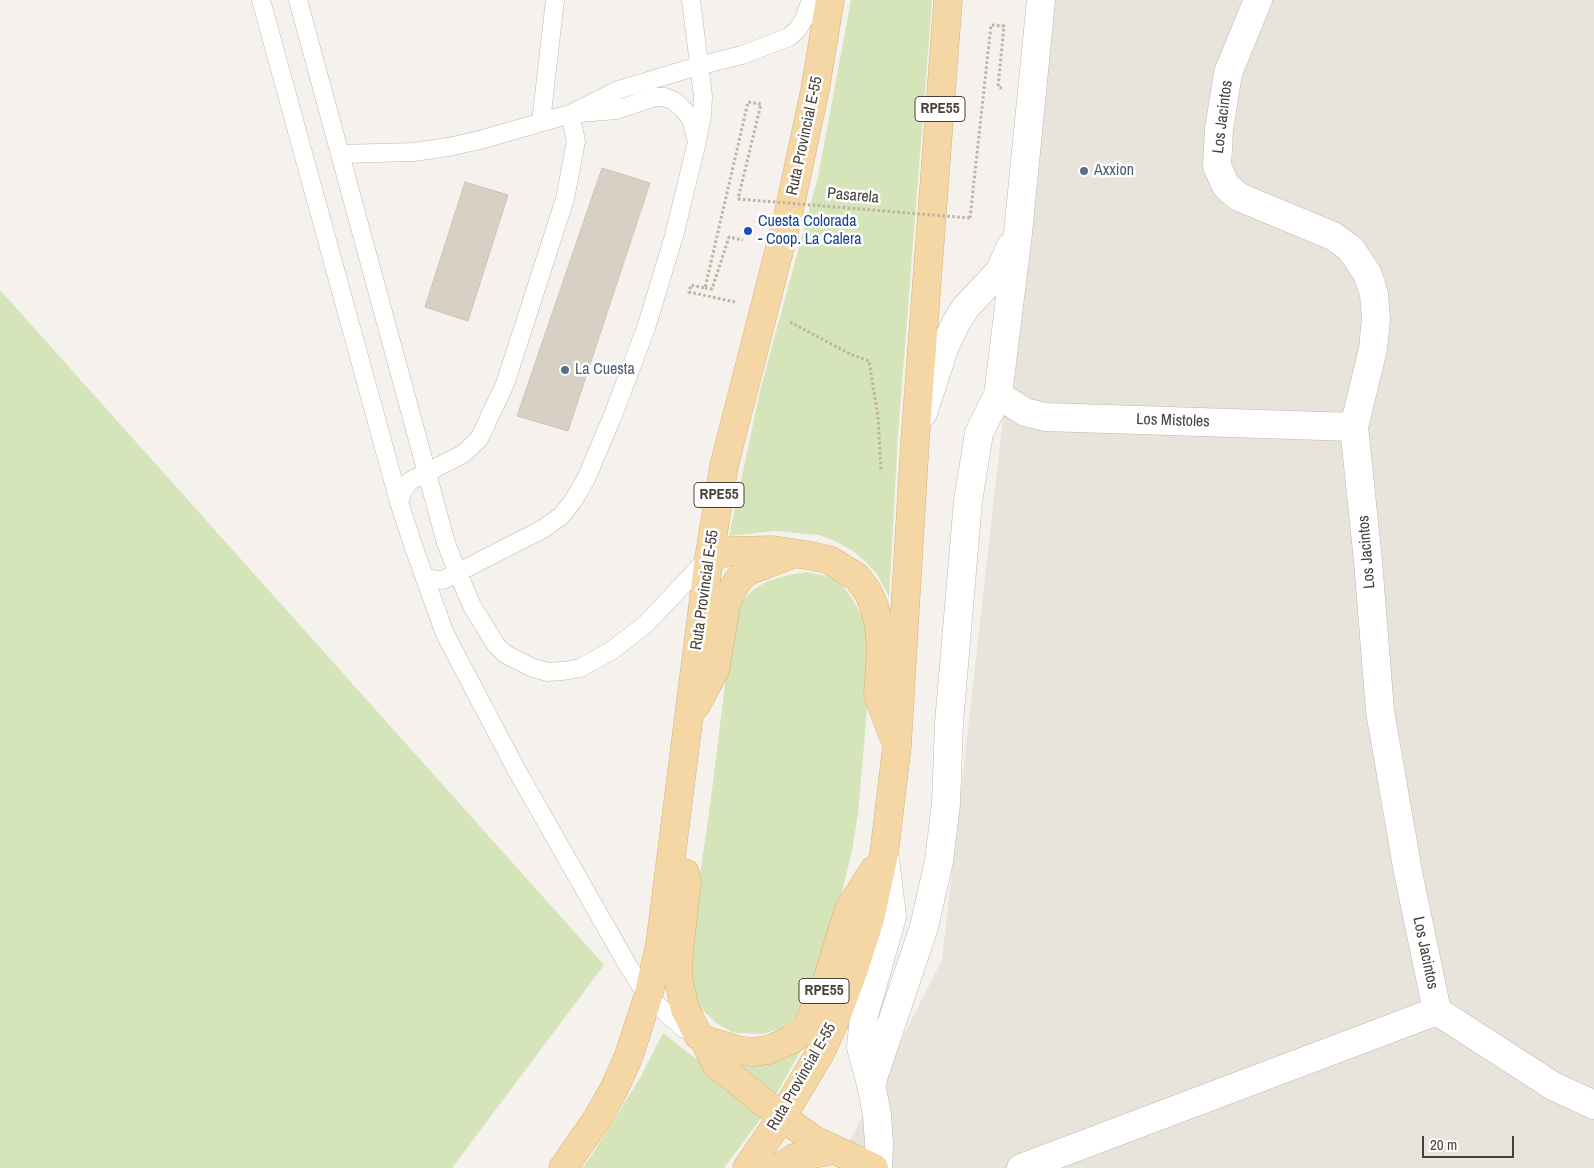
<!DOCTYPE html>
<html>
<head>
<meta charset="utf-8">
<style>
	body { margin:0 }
	#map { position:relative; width:1594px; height:1168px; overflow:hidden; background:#f5f1ec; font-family:"Archivo Narrow",sans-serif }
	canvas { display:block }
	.scale { position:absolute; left:1422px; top:1136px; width:92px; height:22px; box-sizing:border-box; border:2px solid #48423a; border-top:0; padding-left:6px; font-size:15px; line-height:18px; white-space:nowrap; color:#48423a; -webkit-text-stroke:4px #fff; paint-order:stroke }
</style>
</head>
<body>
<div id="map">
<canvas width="1594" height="1168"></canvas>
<div class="scale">20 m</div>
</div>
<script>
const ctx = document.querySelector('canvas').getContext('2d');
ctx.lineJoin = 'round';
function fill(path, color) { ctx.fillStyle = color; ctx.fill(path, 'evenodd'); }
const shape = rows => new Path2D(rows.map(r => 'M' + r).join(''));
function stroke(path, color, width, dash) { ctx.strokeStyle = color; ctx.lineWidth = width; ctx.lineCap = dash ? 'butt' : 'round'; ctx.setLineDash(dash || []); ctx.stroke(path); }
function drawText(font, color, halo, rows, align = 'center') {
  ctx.font = font + ' "Archivo Narrow",sans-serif'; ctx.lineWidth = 5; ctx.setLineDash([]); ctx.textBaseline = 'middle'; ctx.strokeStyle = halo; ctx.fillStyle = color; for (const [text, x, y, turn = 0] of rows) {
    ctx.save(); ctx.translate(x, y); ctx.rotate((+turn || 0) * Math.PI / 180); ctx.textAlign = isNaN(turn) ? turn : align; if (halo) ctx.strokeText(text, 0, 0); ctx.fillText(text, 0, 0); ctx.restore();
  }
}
const residential = shape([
	[1050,0,1594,0,1594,1168,836,1168,942,960]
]);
const green = shape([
	[851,0,932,0,898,434,889,597,877,574,866,562,853,551,835,541,819,535,775,531,729,536,761,387,818,177],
	[0,290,604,965,452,1168,0,1168],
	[806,572,821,575,833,579,843,586,853,600,863,618,868,634,870,674,858,814,852,851,823,969,798,1016,782,1028,763,1034,734,1033,716,1023,699,1007,692,994,689,973,693,924,711,799,730,643,735,618,742,601,754,589,768,581,788,575],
	[663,1033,765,1113,724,1168,582,1168,593,1153,640,1078],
	[804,1045,774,1098,723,1055]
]);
const building = shape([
	[602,168,650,183,568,431,517,416,602,168],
	[465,182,508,195,468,321,425,307,465,182]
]);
const path = shape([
	[970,218,991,25,1004,26,998,87,1002,88],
	[705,288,712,289,729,237,743,240],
	[735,302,689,292,691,285,705,288,748,102,761,104,738,199],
	[790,322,850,354,869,361,878,416,881,471]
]);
const service = shape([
	[261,0,399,502,414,548,445,634,516,769,627,964,648,997,683,1028,695,1034],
	[298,0,446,543,457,571,472,606,496,645,505,654,533,668,548,672,563,671,580,668,611,651,646,624,708,558],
	[580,113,616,110,656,97,665,97,674,101,683,109,691,119,696,138],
	[541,122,555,0],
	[341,154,414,152,448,147,480,140,570,114,618,90,698,66,742,55,789,37,797,30,804,19,811,0],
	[399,502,404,489,410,481,463,454,479,439,505,384,565,199,576,141,570,114],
	[424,576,430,579,443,580,543,529,561,516,573,501,586,479,613,415,646,328,674,236,696,146,702,116,703,96,691,0]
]);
const minor = shape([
	[1258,0,1228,73,1219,129,1217,166,1226,186,1239,197,1333,236,1351,249,1368,275,1374,294,1376,319,1373,349,1354,427,1368,561,1380,711,1408,872,1437,1011,1553,1086,1594,1105],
	[998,395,1025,412,1045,417,1354,427],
	[923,413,945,346,956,323,966,307,1000,271,1011,246],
	[871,1084,924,927,939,861,946,804,949,723,968,501,979,433,998,395,1018,233,1041,0],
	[878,1168,879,1143,877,1115,871,1084,861,1047,864,1015,892,917,885,859],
	[1021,1168,1437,1011]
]);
const primary = shape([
	[709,558,730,551,773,550,812,556,829,560,857,577,868,592,874,606,879,625,881,650,878,695,893,735],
	[696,705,715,670,726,605,732,590,739,579,748,571,788,556],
	[685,873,687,882,679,951,678,977,685,1009,698,1035,704,1040,737,1050,752,1052,768,1050,784,1043,796,1037,806,1028,825,987,849,909,874,870],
	[704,1040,716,1064,782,1117,814,1140,874,1168],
	[563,1168,597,1119,614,1089,628,1058,648,997,660,944,709,558,724,466,788,216,815,90,830,0],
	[747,1168,782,1117,820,1053,834,1023,854,969,870,919,884,854,897,746,915,441,948,0],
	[779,1168,794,1158,833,1150]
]);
const pathBridge = shape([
	[738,199,970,218]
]);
const markers = [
	[1084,171,5,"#5c6f8a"],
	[748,231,5,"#1a4fb4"],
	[565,370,5,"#5c6f8a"]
];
const shields = [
	[940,109,50],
	[719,495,50],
	[824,991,50]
];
const shieldNames = [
	["RPE55",940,109],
	["RPE55",719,495],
	["RPE55",824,991]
];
const streetNames = [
	["Los Jacintos",1223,117,-83],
	["Ruta Provincial E-55",805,136,-78],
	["Pasarela",853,196,5],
	["Los Mistoles",1173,421,2],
	["Los Jacintos",1367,552,-95],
	["Ruta Provincial E-55",705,590,-82],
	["Los Jacintos",1425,953,78],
	["Ruta Provincial E-55",802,1077,-60]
];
const serviceNames = [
	["Axxion",1094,171],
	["La Cuesta",575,370]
];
const transitNames = [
	["Cuesta Colorada",758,222],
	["- Coop. La Calera",758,240]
];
fill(residential, '#e8e3db');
fill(green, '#d5e4b9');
fill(building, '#d8cfc5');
stroke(building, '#cfc3b6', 1);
stroke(service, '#bfb8af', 19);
stroke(minor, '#bfb8af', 29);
stroke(primary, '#d9b275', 29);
stroke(path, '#c0b2a2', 3, [2.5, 2.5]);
stroke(service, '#fff', 18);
stroke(minor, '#fff', 28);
stroke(primary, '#f5d7a5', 28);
stroke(pathBridge, '#c0b2a2', 3, [2.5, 2.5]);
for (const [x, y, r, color] of markers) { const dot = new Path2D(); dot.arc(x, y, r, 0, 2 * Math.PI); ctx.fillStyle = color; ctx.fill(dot); stroke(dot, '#fff', 2); }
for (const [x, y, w] of shields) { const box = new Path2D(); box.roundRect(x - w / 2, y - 12.5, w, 25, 4); ctx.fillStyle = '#fff'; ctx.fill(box); stroke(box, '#48423a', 1); }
drawText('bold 15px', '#48423a', null, shieldNames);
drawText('16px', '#48423a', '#fff', streetNames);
drawText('16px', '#4e5e75', '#fff', serviceNames, 'left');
drawText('16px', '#164399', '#fff', transitNames, 'left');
</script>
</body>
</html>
